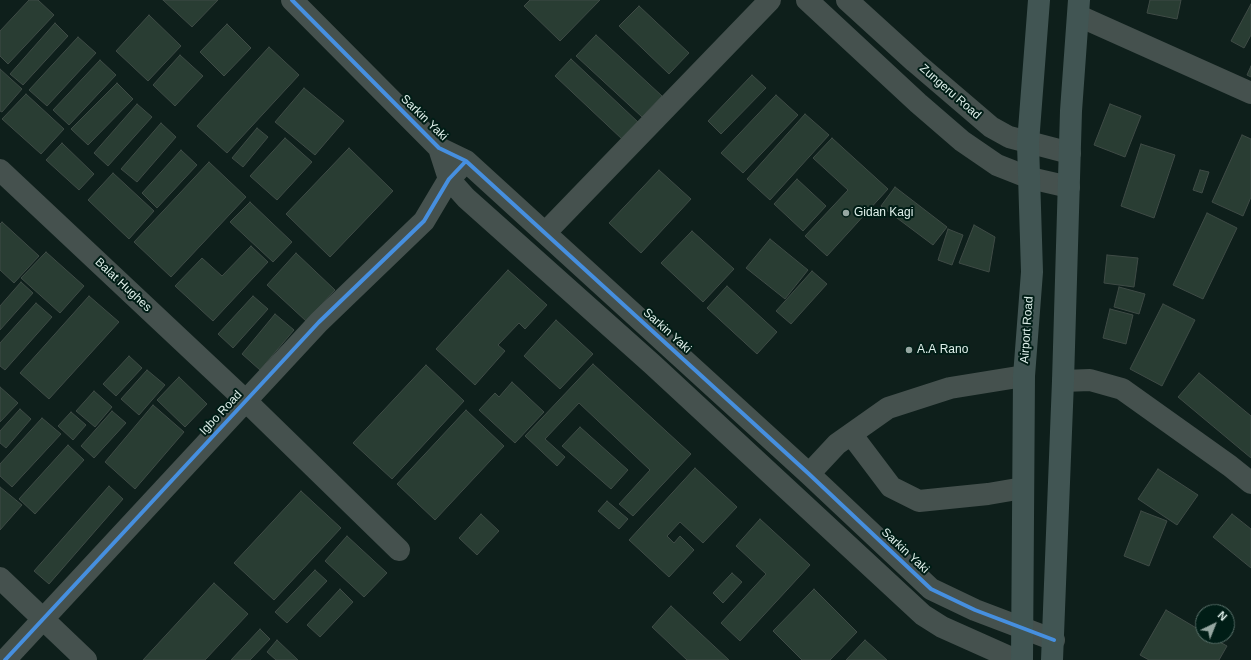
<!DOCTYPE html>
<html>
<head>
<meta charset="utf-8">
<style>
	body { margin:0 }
	#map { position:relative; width:1251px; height:660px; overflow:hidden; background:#0e1f1b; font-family:Arial,sans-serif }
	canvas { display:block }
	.north { position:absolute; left:1195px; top:604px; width:40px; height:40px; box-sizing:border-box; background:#001d16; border:1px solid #59716b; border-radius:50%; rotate:43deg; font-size:11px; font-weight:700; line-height:16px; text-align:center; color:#dff0eb }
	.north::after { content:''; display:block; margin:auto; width:14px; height:18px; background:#96a7a2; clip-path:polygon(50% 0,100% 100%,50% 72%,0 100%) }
</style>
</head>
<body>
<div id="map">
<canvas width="1251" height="660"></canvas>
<div class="north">N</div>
</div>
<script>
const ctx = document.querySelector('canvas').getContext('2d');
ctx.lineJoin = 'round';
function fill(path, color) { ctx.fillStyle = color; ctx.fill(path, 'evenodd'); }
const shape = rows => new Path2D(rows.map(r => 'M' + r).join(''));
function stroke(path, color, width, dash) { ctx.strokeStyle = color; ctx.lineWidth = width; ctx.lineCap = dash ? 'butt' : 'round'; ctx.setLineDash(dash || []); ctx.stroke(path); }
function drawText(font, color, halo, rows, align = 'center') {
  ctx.font = font + ' Arial,sans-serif'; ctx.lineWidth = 4; ctx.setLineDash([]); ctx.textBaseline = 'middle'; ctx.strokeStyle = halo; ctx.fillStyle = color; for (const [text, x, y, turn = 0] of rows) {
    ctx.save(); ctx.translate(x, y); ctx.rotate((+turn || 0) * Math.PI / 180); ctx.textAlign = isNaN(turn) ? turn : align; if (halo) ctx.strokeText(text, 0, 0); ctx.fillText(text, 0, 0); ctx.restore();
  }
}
const building = shape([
	[29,0,38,0,54,15,8,64,0,56,0,31,29,0],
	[163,0,218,0,192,27,163,0],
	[530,0,600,0,560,41,524,6,530,0],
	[1150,0,1181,0,1177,19,1147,13,1150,0],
	[1251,4,1251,35,1244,48,1231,41,1251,4],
	[639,6,689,53,669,74,619,26,639,6],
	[149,15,181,46,148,81,116,51,149,15],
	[55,23,68,36,23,85,10,74,55,23],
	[227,24,251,48,224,76,200,52,227,24],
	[596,35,662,96,642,117,576,56,596,35],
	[78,37,96,53,47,106,29,90,78,37],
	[269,47,299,75,227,153,197,126,269,47],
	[180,55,203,76,175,106,153,85,180,55],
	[571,59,639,123,623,140,555,76,571,59],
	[100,60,116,75,69,125,53,110,100,60],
	[1251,66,1251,77,1247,75,1251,66],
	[0,69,22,89,2,112,0,111,0,69],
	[752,75,766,88,721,134,708,121,752,75],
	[117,83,133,99,88,145,71,129,117,83],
	[304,88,344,121,315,155,275,122,304,88],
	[26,94,64,129,41,154,2,119,26,94],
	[776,95,798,115,743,173,721,153,776,95],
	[137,104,152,117,108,166,94,153,137,104],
	[1110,104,1141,116,1125,157,1094,145,1110,104],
	[805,114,829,135,770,200,747,179,805,114],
	[161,123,176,137,137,182,121,169,161,123],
	[257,128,268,137,243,167,232,158,257,128],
	[1242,135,1251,139,1251,197,1243,216,1212,202,1242,135],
	[285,138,312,162,277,200,250,176,285,138],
	[832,138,888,189,827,256,805,236,848,190,813,158,832,138],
	[62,143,94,174,79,190,46,160,62,143],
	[1141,144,1175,155,1154,218,1121,206,1141,144],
	[349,148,393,191,330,257,286,214,349,148],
	[181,150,197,165,157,208,142,193,181,150],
	[209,162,246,197,171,277,134,242,209,162],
	[659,170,691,199,641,253,609,223,659,170],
	[1200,170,1209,172,1202,193,1193,190,1200,170],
	[113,173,154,211,129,239,88,200,113,173],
	[797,179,826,206,803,231,774,204,797,179],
	[895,187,947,227,933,245,881,206,895,187],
	[250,202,292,242,273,262,230,222,250,202],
	[1207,213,1237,228,1203,299,1173,285,1207,213],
	[2,222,39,256,14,283,0,270,0,224,2,222],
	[974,225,995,237,989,272,959,263,974,225],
	[948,229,963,235,952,265,938,260,948,229],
	[692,231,734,269,703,302,661,263,692,231],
	[770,239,808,270,785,299,746,268,770,239],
	[251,246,268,262,213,321,175,286,202,258,222,276,251,246],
	[46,252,84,286,60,313,21,278,46,252],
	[296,253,335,290,306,321,267,285,296,253],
	[1107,255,1138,258,1134,287,1104,283,1107,255],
	[508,270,547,305,525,329,519,323,498,345,505,351,475,385,436,349,508,270],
	[812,271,827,284,791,324,776,311,812,271],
	[21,282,33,293,0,330,0,306,21,282],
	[727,286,777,332,757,354,707,308,727,286],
	[1119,287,1145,294,1139,314,1114,307,1119,287],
	[89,296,119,322,49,399,20,373,89,296],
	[253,296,268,309,233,348,218,334,253,296],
	[36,303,52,317,5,370,0,366,0,343,36,303],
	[1163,304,1195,320,1162,386,1130,369,1163,304],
	[1110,309,1133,315,1126,344,1103,338,1110,309],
	[275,314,294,330,260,370,242,354,275,314],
	[556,320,593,354,560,389,524,356,556,320],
	[129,356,142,368,116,396,103,384,129,356],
	[593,364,691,454,633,516,619,504,650,470,579,403,545,439,565,457,557,466,525,436,593,364],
	[426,365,464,401,392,479,353,443,426,365],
	[147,370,165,385,139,415,121,399,147,370],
	[1199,373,1251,416,1251,458,1178,397,1199,373],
	[179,377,207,404,185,427,157,400,179,377],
	[512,382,544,412,515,443,479,410,495,393,499,397,512,382],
	[0,387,18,403,0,422,0,387],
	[94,391,112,407,95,427,76,411,94,391],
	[153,405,184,432,135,489,105,462,153,405],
	[20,409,31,419,6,448,0,443,0,431,20,409],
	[466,410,504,446,435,520,397,484,466,410],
	[112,411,126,423,94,458,81,446,112,411],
	[71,412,86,425,73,440,58,426,71,412],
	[42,418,61,434,12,487,0,476,0,464,42,418],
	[580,427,628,470,611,489,562,446,580,427],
	[68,445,84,460,35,514,19,499,68,445],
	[695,468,737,507,703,543,680,522,667,536,674,543,680,536,694,550,669,577,629,540,695,468],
	[1158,469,1198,495,1177,525,1138,499,1158,469],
	[109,486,123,499,49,584,34,571,109,486],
	[0,487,22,505,0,530,0,487],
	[301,491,341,528,274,600,234,563,301,491],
	[607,501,628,519,619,529,598,511,607,501],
	[1141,511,1167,521,1149,566,1124,556,1141,511],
	[481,514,499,531,477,555,459,538,481,514],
	[1232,514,1251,529,1251,568,1213,537,1232,514],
	[760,519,810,565,740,641,721,623,766,574,736,546,760,519],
	[347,536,387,573,364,597,325,561,347,536],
	[315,570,327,581,287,623,275,612,315,570],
	[732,573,742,582,723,603,713,593,732,573],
	[214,583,248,614,205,660,143,660,214,583],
	[340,589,353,602,320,637,307,625,340,589],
	[814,589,857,632,830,660,802,660,773,631,814,589],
	[671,606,729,660,687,660,652,627,671,606],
	[1166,610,1203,632,1203,636,1209,636,1227,646,1219,660,1149,660,1140,655,1166,610],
	[260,629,270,639,250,660,231,660,260,629],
	[277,640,298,660,276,660,267,652,277,640],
	[865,640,887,660,846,660,865,640]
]);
const minor = shape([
	[292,0,439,148,466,161,809,474,931,589,975,610,1054,640],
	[807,0,918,103,962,141,997,165,1030,178,1069,187],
	[847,0,915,62,991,127,1009,137,1070,153],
	[1079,16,1251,93],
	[439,148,449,179,466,198,652,364,923,615,942,627,1016,660],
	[0,170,246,401,399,550],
	[545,233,770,0],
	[1063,381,1090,380,1122,389,1230,466,1251,483],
	[851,434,891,487,919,501,988,494,1023,488],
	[809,474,837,444,888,408,950,388,1024,376],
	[0,578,86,660],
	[5,660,319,322,424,221,449,179,458,170]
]);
const major = shape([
	[1022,660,1024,376,1032,272,1028,143,1039,0],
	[1052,660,1063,381,1071,111,1079,0]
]);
const cycleway = shape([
	[292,0,439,148,466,161,809,474,931,589,975,610,1054,640],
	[5,660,319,322,424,221,449,179,466,161]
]);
const markers = [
	[846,213,4,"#96a7a2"],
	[909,350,4,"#96a7a2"]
];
const streetNames = [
	["Zungeru Road",950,92,41],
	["Sarkin Yaki",424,118,44],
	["Balat Hughes",123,285,43],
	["Airport Road",1027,330,-86],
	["Sarkin Yaki",667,331,42],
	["Igbo Road",221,413,-47],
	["Sarkin Yaki",905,551,43]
];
const poiNames = [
	["Gidan Kagi",854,213],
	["A.A Rano",917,350]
];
fill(building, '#293d33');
stroke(building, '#3f4b46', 1);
stroke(minor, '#45514e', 22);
stroke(major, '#415553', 22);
stroke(cycleway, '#468fdf', 4);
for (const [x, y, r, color] of markers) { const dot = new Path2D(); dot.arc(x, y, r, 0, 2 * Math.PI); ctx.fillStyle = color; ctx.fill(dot); stroke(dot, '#001d16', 1.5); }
drawText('12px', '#dff0eb', '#001d16', streetNames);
drawText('12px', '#dff0eb', '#001d16', poiNames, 'left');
</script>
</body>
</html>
